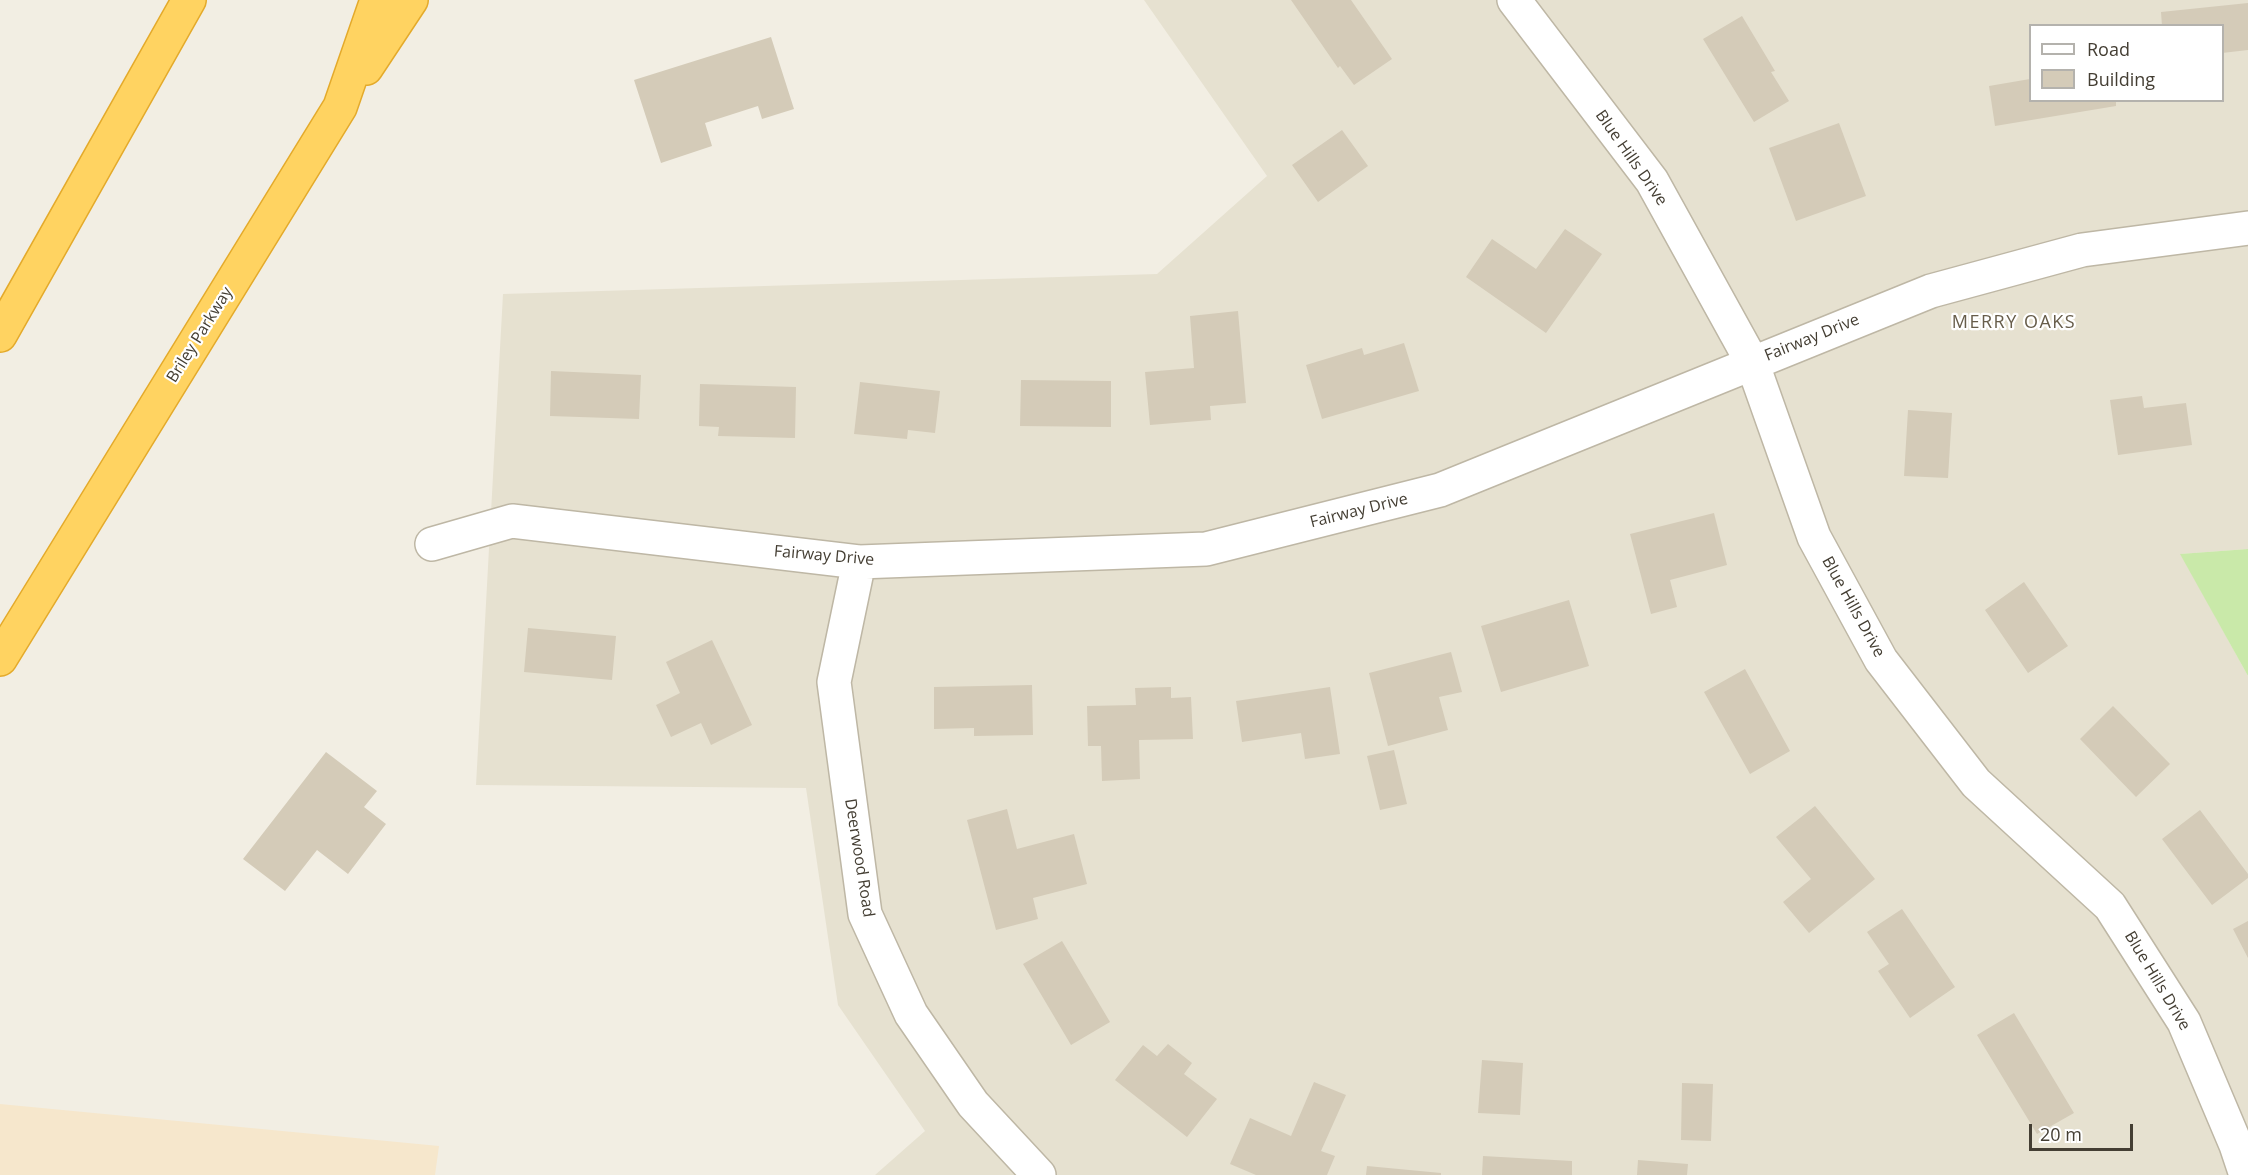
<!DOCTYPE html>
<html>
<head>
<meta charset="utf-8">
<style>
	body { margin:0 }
	#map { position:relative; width:2248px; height:1175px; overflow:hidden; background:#f2eee3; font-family:"Open Sans",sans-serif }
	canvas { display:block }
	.legend { position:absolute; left:2029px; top:24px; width:195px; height:78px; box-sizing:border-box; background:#fff; border:2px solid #b4b2ad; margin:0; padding:8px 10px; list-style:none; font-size:18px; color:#443e33 }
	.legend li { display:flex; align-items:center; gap:12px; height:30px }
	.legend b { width:30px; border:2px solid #b4b2ad }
	.scale { position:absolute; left:2029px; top:1124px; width:104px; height:27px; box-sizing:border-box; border:3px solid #443e33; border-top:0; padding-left:8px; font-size:18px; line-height:21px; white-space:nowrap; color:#443e33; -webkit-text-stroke:4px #fff; paint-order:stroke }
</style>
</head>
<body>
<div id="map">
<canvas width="2248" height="1175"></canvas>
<ul class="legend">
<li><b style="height:8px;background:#fff"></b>Road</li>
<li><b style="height:16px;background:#d4cbb8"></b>Building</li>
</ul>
<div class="scale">20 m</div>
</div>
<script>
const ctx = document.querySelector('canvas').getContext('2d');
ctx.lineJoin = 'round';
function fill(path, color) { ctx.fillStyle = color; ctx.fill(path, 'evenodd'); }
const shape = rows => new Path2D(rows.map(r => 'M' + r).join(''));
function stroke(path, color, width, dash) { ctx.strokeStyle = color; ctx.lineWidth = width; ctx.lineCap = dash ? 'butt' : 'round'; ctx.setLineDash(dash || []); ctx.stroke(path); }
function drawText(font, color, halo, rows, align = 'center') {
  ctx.font = font + ' "Open Sans",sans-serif'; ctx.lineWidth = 4.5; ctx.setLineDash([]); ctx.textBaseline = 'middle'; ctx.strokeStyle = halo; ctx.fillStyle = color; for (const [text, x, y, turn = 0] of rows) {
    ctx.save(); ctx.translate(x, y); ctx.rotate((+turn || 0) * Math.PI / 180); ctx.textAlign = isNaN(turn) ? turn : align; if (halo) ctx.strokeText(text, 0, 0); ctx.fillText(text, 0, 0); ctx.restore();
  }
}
const residential = shape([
	[1144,0,2248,0,2248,549,2181,554,2248,676,2248,1175,875,1175,925,1131,838,1005,806,788,476,785,503,294,1157,274,1267,176],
	[2030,26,2222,26,2222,100,2030,100]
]);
const commercial = shape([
	[0,1104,439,1146,435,1175,0,1175]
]);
const green = shape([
	[2248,549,2248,676,2180,554]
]);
const building = shape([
	[1291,0,1351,0,1392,59,1354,85,1340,66,1338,68],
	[2248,3,2248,50,2222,53,2222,26,2162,26,2161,12],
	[1742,16,1775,71,1771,72,1789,101,1754,122,1703,39],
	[771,37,794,109,762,119,758,106,705,123,712,146,661,163,634,80],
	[2030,79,2030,100,2116,100,2116,106,1995,126,1989,86],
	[1839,123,1866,196,1796,221,1769,148],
	[1342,130,1368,166,1318,202,1292,165],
	[1565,229,1602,254,1546,333,1466,277,1492,239,1536,269],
	[1238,311,1246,403,1210,406,1211,420,1150,425,1145,372,1194,368,1190,316],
	[1404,343,1419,391,1322,419,1306,365,1362,348,1364,355],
	[551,371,641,375,639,419,550,416],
	[1021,380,1111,381,1111,427,1020,426],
	[860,382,940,391,935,433,908,430,907,439,854,434],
	[700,384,796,387,795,438,718,436,719,427,699,426],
	[2142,396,2144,408,2186,403,2192,445,2118,455,2110,400],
	[1908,410,1952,413,1948,478,1904,476],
	[1714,513,1727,565,1670,580,1677,607,1651,614,1630,534],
	[2024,582,2068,646,2028,673,1985,610],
	[1569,600,1589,666,1501,692,1481,626],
	[528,628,616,636,612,680,524,672],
	[712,640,752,725,711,745,701,723,671,737,656,705,680,693,666,662],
	[1451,652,1462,692,1439,697,1448,730,1388,746,1369,673],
	[1745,669,1790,751,1750,774,1704,692],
	[1032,685,1033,735,974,736,974,728,934,729,934,687],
	[1171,687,1171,698,1191,697,1193,739,1139,740,1140,779,1102,781,1101,746,1088,746,1087,706,1136,705,1135,688],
	[1330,687,1340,754,1305,759,1301,733,1242,742,1236,701],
	[2113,706,2170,764,2136,797,2080,739],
	[1394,750,1407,804,1380,810,1367,756],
	[326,752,377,791,364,807,386,824,348,874,317,850,285,891,243,859],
	[1815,806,1875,879,1809,933,1783,902,1811,879,1776,837],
	[1007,809,1017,849,1074,834,1087,884,1033,898,1038,919,996,930,967,820],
	[2200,810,2248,874,2248,878,2212,905,2162,839],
	[1902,909,1955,987,1910,1018,1878,971,1889,964,1867,932],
	[2248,921,2248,958,2233,929],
	[1062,941,1110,1022,1071,1045,1023,964],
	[2014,1013,2074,1113,2037,1134,1977,1035],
	[1168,1044,1192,1063,1184,1074,1217,1099,1187,1137,1115,1080,1143,1045,1157,1056],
	[1482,1060,1523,1063,1520,1115,1478,1113],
	[1314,1082,1346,1095,1321,1151,1335,1156,1327,1175,1256,1175,1230,1164,1250,1118,1291,1136],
	[1682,1083,1713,1084,1711,1141,1681,1140],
	[1483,1156,1572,1161,1572,1175,1482,1175],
	[1638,1160,1688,1164,1687,1175,1637,1175],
	[1367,1166,1441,1173,1441,1175,1366,1175]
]);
const minor = shape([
	[1514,0,1652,181,1752,362,1814,537,1881,660,1976,783,2110,906,2184,1022,2236,1145,2246,1175],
	[432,544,512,521,859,562,1206,549,1440,490,1931,291,2082,250,2248,228],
	[859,562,834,682,865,914,911,1014,973,1104,1039,1175]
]);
const motorway = shape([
	[366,68,411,0],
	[0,335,189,0],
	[0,659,340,107,377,0]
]);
const streetNames = [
	["Blue Hills Drive",1631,158,55],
	["Briley Parkway",200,335,-58],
	["Fairway Drive",1812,338,-22],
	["Fairway Drive",1359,511,-14],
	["Fairway Drive",824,556,5],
	["Blue Hills Drive",1853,607,61],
	["Deerwood Road",859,858,81],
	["Blue Hills Drive",2157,981,59]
];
const neighbourhoodNames = [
	["MERRY OAKS",2014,323]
];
fill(residential, '#e6e1d0');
fill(commercial, '#f6e7cc');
fill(green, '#c9e9a9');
fill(building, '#d4cbb8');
stroke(minor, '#beb7a5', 36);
stroke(motorway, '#e4aa2b', 36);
stroke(minor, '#fff', 33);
stroke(motorway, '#ffd361', 33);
drawText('16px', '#443e33', '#fff', streetNames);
ctx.letterSpacing = '1.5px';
drawText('18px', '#675d4a', '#fff', neighbourhoodNames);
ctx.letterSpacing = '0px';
</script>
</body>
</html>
